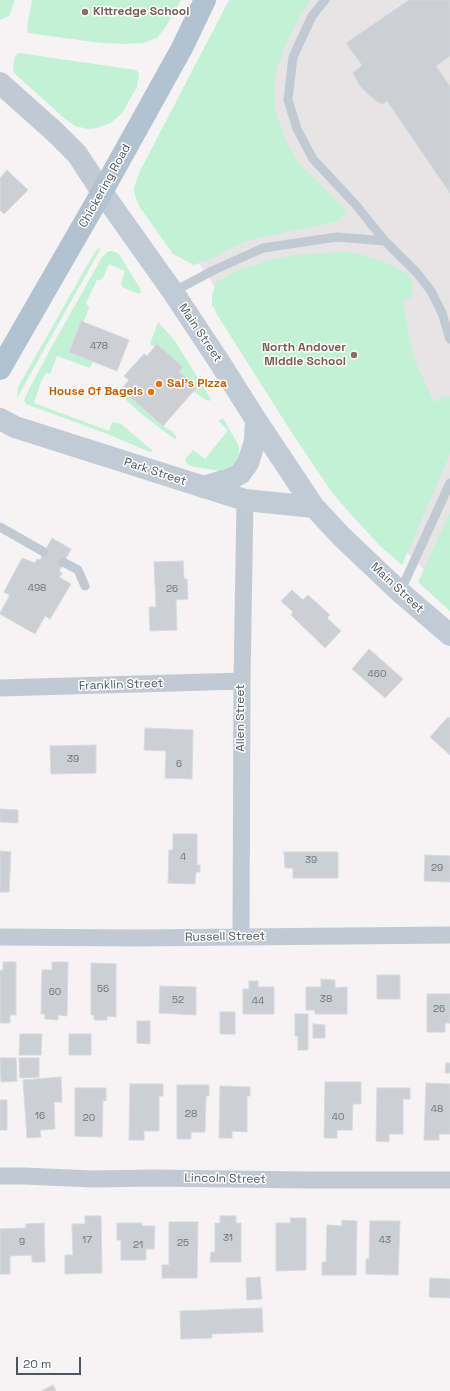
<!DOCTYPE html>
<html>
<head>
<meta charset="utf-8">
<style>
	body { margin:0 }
	#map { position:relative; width:450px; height:1391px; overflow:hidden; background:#f5f3f3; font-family:"Space Grotesk",sans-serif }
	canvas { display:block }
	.scale { position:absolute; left:16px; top:1357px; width:65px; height:18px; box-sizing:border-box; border:2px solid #4a5661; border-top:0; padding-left:5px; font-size:12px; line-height:14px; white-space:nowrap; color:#4a5661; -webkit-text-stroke:3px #fff; paint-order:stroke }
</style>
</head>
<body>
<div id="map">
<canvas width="450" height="1391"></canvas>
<div class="scale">20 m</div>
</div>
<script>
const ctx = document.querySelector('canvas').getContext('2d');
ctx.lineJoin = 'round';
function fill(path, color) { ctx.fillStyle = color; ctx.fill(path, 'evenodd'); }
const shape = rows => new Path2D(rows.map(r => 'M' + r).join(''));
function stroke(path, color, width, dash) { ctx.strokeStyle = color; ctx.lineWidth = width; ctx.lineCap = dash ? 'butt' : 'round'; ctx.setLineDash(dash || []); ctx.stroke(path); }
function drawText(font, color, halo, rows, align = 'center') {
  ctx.font = font + ' "Space Grotesk",sans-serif'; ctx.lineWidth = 3; ctx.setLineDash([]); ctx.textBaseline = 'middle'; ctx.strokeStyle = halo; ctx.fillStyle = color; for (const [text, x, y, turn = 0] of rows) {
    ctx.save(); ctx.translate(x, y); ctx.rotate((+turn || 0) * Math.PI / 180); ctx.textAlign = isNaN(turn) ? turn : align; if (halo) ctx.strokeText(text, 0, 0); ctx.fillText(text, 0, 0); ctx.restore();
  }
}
const education = shape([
	[235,0,450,0,450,593,430,576,391,536,220,295,148,186]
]);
const green = shape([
	[0,0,15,0,9,16,0,20],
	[32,0,181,0,167,25,157,38,143,43,126,44,101,43,28,33,27,27],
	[229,0,311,0,300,16,285,45,276,70,274,89,275,111,286,141,299,164,320,184,346,211,345,215,335,222,249,240,223,252,213,258,194,265,173,254,139,206,135,196,134,188,139,173],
	[19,53,136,70,139,73,137,87,122,113,112,122,98,128,88,129,75,126,64,118,14,73,13,68,15,56],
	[99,248,101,248,17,398,18,387,85,269,95,252],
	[109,251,113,251,119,254,142,292,138,294,122,287,121,283,125,271,109,264,103,278,100,280,97,280,86,303,89,308,85,319,83,322,81,321,69,351,93,361,90,368,57,356,50,374,46,373,39,386,39,388,34,403,109,431,112,422,121,424,153,451,150,452,110,435,26,404,24,401,25,397,52,346,101,259,106,253],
	[347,252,364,255,389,264,403,271,411,278,413,286,412,295,410,299,403,299,409,338,418,368,434,402,439,400,440,398,445,396,450,397,450,454,402,565,380,546,347,510,331,491,292,433,216,313,214,307,212,306,212,296,216,282,239,270,263,262,294,255],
	[158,322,175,341,211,399,209,401,206,400,193,391,197,387,179,372,157,345,155,347,150,344],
	[121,389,163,426,172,431,177,438,175,439,173,438,140,413,122,396,119,391],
	[223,418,239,446,239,457,236,462,231,466,220,471,190,466,187,464,185,460,186,458,193,450,205,459,228,430,218,421],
	[450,513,450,611,418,582]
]);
const building = shape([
	[409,0,450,0,450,56,436,66,450,86,450,193,387,101,383,104,378,102,369,95,360,86,353,73,362,65,346,43,409,0],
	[7,170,28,190,4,214,0,210,0,178,7,170],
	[81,321,129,340,117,371,69,352,81,321],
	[157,344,183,367,179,372,197,387,163,426,121,389,129,380,124,376,144,354,147,356,157,344],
	[52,538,71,549,59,571,62,573,59,577,71,584,50,619,45,616,35,634,0,614,0,613,10,595,4,592,22,558,35,563,37,559,40,560,52,538],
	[183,561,184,579,187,579,188,599,176,600,177,630,150,631,149,607,156,607,154,562,183,561],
	[292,590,303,600,308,595,330,615,327,618,341,631,325,648,291,615,293,612,281,601,292,590],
	[369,649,403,679,385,698,352,669,369,649],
	[448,717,450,718,450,755,430,737,448,717],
	[145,728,193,730,192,779,165,778,166,751,144,750,145,728],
	[96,745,96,773,51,774,50,746,96,745],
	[0,809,18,810,18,823,0,822,0,809],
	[173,834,197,834,197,865,200,865,200,872,196,872,195,884,168,883,169,850,173,850,173,834],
	[0,851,11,852,9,892,0,892,0,851],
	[284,852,338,852,338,878,293,878,293,868,285,868,284,852],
	[425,855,450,856,450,882,424,881,425,855],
	[3,962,16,962,16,1015,10,1015,10,1023,0,1023,0,971,3,970,3,962],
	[52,962,68,962,67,1016,58,1015,58,1020,45,1019,45,1014,41,1014,42,970,52,970,52,962],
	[91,963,116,964,116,1017,107,1016,107,1020,94,1020,94,1015,91,1015,91,963],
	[377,975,400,975,400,999,377,999,377,975],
	[321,979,335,980,335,988,347,987,347,1014,315,1014,315,1010,306,1010,306,987,321,987,321,979],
	[249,981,258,981,258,987,274,987,274,1014,243,1014,243,989,249,989,249,981],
	[160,986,196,987,196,1015,159,1013,160,986],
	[427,994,450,994,450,1023,445,1023,445,1032,427,1032,427,994],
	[220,1012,235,1012,235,1034,220,1034,220,1012],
	[295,1014,308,1014,308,1050,298,1050,298,1036,295,1036,295,1014],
	[137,1021,150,1021,150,1044,137,1043,137,1021],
	[313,1024,325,1025,325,1038,313,1038,313,1024],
	[20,1034,42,1034,41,1055,19,1055,20,1034],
	[69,1034,91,1034,91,1055,69,1055,69,1034],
	[0,1058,16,1058,17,1081,1,1082,0,1058],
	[19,1058,39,1058,39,1077,20,1078,19,1058],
	[446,1063,450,1063,450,1073,445,1073,446,1063],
	[61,1077,62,1102,54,1102,55,1129,40,1130,41,1137,27,1138,23,1080,61,1077],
	[325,1082,361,1082,361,1104,353,1104,352,1130,337,1130,337,1138,324,1138,325,1082],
	[426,1083,450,1084,450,1134,439,1134,439,1140,424,1140,426,1083],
	[130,1084,163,1084,163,1096,159,1096,159,1131,144,1131,144,1140,129,1140,130,1084],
	[177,1085,209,1085,209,1096,206,1096,205,1132,191,1132,191,1139,177,1139,177,1085],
	[220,1086,250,1087,250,1096,247,1096,247,1132,232,1131,232,1138,219,1138,220,1086],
	[75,1088,106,1088,106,1101,103,1100,102,1137,75,1136,75,1088],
	[377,1088,410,1088,410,1099,403,1099,403,1134,389,1134,389,1142,376,1141,377,1088],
	[0,1100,7,1100,7,1130,0,1130,0,1100],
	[85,1216,101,1216,102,1273,65,1274,65,1255,73,1255,72,1224,85,1224,85,1216],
	[220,1216,236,1216,236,1223,241,1223,241,1262,210,1262,211,1252,215,1252,215,1223,220,1223,220,1216],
	[290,1218,306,1218,306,1270,276,1271,276,1223,291,1223,290,1218],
	[342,1220,357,1221,356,1275,322,1275,322,1262,326,1262,327,1225,342,1226,342,1220],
	[370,1221,400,1221,398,1275,366,1274,366,1259,369,1259,370,1221],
	[169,1222,198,1222,197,1278,162,1278,162,1265,169,1265,169,1222],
	[44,1223,45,1262,32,1262,32,1255,10,1256,10,1274,0,1274,0,1229,26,1228,26,1224,44,1223],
	[117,1223,142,1223,142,1226,155,1226,154,1249,146,1249,146,1260,121,1260,121,1240,117,1240,117,1223],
	[260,1277,262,1299,247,1300,246,1278,260,1277],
	[430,1278,450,1279,450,1298,429,1297,430,1278],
	[262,1308,263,1332,212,1334,212,1338,181,1339,180,1311,262,1308],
	[53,1385,56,1391,41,1391,53,1385]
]);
const service = shape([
	[325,0,312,16,293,57,288,100,297,129,313,159,355,204,385,241,417,273,431,291,442,313,450,339],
	[173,292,212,271,263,248,337,237,385,241],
	[0,527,44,552],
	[63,562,78,570,85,586],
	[400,592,450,483]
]);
const minor = shape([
	[0,688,242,681],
	[241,936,242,681,245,500],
	[0,937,136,938,450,935],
	[0,1176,23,1176,93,1179,154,1178,308,1180,450,1180]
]);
const tertiary = shape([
	[0,83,56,133,77,154,102,192]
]);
const secondary = shape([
	[102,192,173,292,220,363,256,420,314,507,342,537,400,592,450,635],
	[0,419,15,427,245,500,314,507],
	[203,487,230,479,240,474,248,463,255,441,256,420]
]);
const primary = shape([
	[0,369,102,192,182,48,205,0]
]);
const markers = [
	[85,12,4,"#8d6e63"],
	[354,355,4,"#8d6e63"],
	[159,384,4,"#e8710a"],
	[151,392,4,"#e8710a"]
];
const numberNames = [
	["478",99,346],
	["498",37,588],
	["26",172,589],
	["460",377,674],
	["39",73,759],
	["6",179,764],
	["4",183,857],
	["39",311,860],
	["29",437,868],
	["56",103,989],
	["60",55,992],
	["38",326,999],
	["52",178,1000],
	["44",258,1001],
	["26",439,1009],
	["48",437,1109],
	["28",191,1114],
	["16",40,1116],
	["40",338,1117],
	["20",89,1118],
	["31",228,1238],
	["17",87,1240],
	["43",385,1240],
	["9",22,1242],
	["25",183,1243],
	["21",138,1245]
];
const educationNames = [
	["Kittredge School",93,12],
	["North Andover",346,348,"right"],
	["Middle School",346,362,"right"]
];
const streetNames = [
	["Chickering Road",105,186,-61],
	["Main Street",200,333,56],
	["Park Street",155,472,18],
	["Main Street",397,588,43],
	["Franklin Street",121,685,-2],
	["Allen Street",241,718,-90],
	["Russell Street",225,937,-1],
	["Lincoln Street",225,1179,1]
];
const foodNames = [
	["Sal's Pizza",167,384],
	["House Of Bagels",143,392,"right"]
];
fill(education, '#e6e4e5');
fill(green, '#c3f1d5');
fill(building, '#cdcfd5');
stroke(building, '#d7d9de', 1);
stroke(service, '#c1cad2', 9);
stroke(minor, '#c1cad2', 17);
stroke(tertiary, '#c1cad2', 22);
stroke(secondary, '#c1cbd6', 22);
stroke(primary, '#b3c2d1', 22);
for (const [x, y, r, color] of markers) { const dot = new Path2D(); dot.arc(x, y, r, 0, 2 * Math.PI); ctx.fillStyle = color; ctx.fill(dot); stroke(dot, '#fff', 1.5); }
drawText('10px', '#6b747e', null, numberNames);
drawText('bold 12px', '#785e54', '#fff', educationNames, 'left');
drawText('12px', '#4a5661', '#fff', streetNames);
drawText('bold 12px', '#c56008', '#fff', foodNames, 'left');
</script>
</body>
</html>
